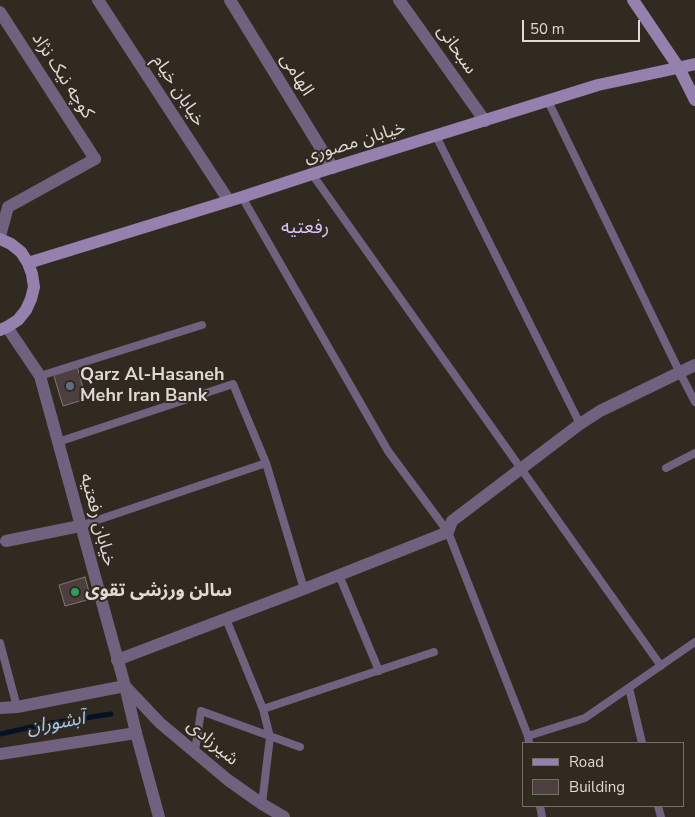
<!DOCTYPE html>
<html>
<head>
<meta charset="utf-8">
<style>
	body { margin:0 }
	#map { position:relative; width:695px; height:817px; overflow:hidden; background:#302a20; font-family:"Nunito Sans",sans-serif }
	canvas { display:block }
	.legend { position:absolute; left:522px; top:742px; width:162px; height:65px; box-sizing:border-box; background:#302a20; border:1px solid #767168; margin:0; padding:6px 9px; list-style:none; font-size:15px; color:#dfdbd4 }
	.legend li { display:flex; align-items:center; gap:10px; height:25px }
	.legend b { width:25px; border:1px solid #767168 }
	.scale { position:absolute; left:522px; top:20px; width:118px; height:22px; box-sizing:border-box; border:2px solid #dfdbd4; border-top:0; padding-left:6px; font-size:15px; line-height:18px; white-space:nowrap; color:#dfdbd4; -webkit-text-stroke:4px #302a20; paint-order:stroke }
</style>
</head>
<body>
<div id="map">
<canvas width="695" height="817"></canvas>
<ul class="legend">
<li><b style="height:6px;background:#9680ad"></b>Road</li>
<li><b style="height:14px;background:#4d3f3e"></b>Building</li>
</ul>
<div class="scale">50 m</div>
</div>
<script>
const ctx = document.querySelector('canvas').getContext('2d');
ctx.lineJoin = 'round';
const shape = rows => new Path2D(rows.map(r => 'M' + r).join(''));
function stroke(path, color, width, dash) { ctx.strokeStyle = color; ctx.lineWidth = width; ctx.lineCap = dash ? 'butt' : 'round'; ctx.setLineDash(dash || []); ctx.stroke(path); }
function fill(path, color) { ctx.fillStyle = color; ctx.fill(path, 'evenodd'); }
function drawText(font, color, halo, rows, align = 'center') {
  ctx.font = font + ' "Nunito Sans","Noto Sans Arabic",sans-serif'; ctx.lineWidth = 4; ctx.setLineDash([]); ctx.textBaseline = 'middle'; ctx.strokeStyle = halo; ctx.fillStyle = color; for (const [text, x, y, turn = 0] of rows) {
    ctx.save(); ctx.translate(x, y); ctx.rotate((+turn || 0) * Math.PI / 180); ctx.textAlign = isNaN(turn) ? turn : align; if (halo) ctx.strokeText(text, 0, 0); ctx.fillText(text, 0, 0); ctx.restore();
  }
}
const stream = shape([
	[0,734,45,724,111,714]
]);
const building = shape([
	[77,366,86,399,63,406,53,373,77,366],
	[85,577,91,599,65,606,59,585,85,577]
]);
const service = shape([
	[548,101,680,373,695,402],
	[436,136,580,424],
	[312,174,661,666],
	[242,197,388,451,448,532,528,736,529,743],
	[40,376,202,325],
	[58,442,233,384,266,463,304,589],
	[666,468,695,453],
	[80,526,266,463],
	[339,575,379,671],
	[226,619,263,709,270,737,262,804],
	[0,643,17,707],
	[629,688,642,743],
	[263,709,434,652],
	[528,736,585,718,695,642],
	[195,751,201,711,300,747],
	[540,806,542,817],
	[658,806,661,817]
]);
const minor = shape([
	[230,0,333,168],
	[399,0,485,121],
	[0,12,95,159],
	[6,541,80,526],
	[117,660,304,589,448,532,452,521,580,424,600,411,695,365],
	[0,708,17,707,125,686],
	[0,754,136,733]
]);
const tertiary = shape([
	[98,0,229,201],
	[0,236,8,207,95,159],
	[7,327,40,376,125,686,136,733,159,817],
	[125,686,160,723,228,780,262,804,284,817]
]);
const secondary = shape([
	[633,0,679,68,695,100],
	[0,239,11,244,21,252,28,263,32,274,34,287,31,299,26,310,18,320,7,327,0,330],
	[28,263,242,197,312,174,598,85,695,64]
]);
const markers = [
	[70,386,5,"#5c6f8a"],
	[75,592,5,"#2e9e5b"]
];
const streetNames = [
	["سبحانی",456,50,55],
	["الهامی",296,75,58],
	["کوچه نیک نژاد",62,76,57],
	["خیابان خیام",178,91,57],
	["خیابان مصوری",355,143,-17],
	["خیابان رفعتیه",97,520,75],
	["شیرزادی",212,743,40]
];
const poiNames = [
	["Qarz Al-Hasaneh",80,376],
	["Mehr Iran Bank",80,397],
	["سالن ورزشی تقوی",85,592]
];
const neighbourhoodNames = [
	["رفعتیه",305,228]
];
const waterNames = [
	["آبشوران",56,724,-10]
];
stroke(stream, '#031224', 5);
fill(building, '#4d3f3e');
stroke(building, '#857574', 1);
stroke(service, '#70627e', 8);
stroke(minor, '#70627e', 12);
stroke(tertiary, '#70627e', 12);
stroke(secondary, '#9680ad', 12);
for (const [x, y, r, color] of markers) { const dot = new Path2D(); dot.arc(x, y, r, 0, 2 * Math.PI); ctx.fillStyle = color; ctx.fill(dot); stroke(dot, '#302a20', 2); }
drawText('18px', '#dfdbd4', '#302a20', streetNames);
drawText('bold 18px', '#dfdbd4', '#302a20', poiNames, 'left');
drawText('19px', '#ddc2f9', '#302a20', neighbourhoodNames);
drawText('italic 19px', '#a2c8f3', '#302a20', waterNames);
</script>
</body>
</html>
